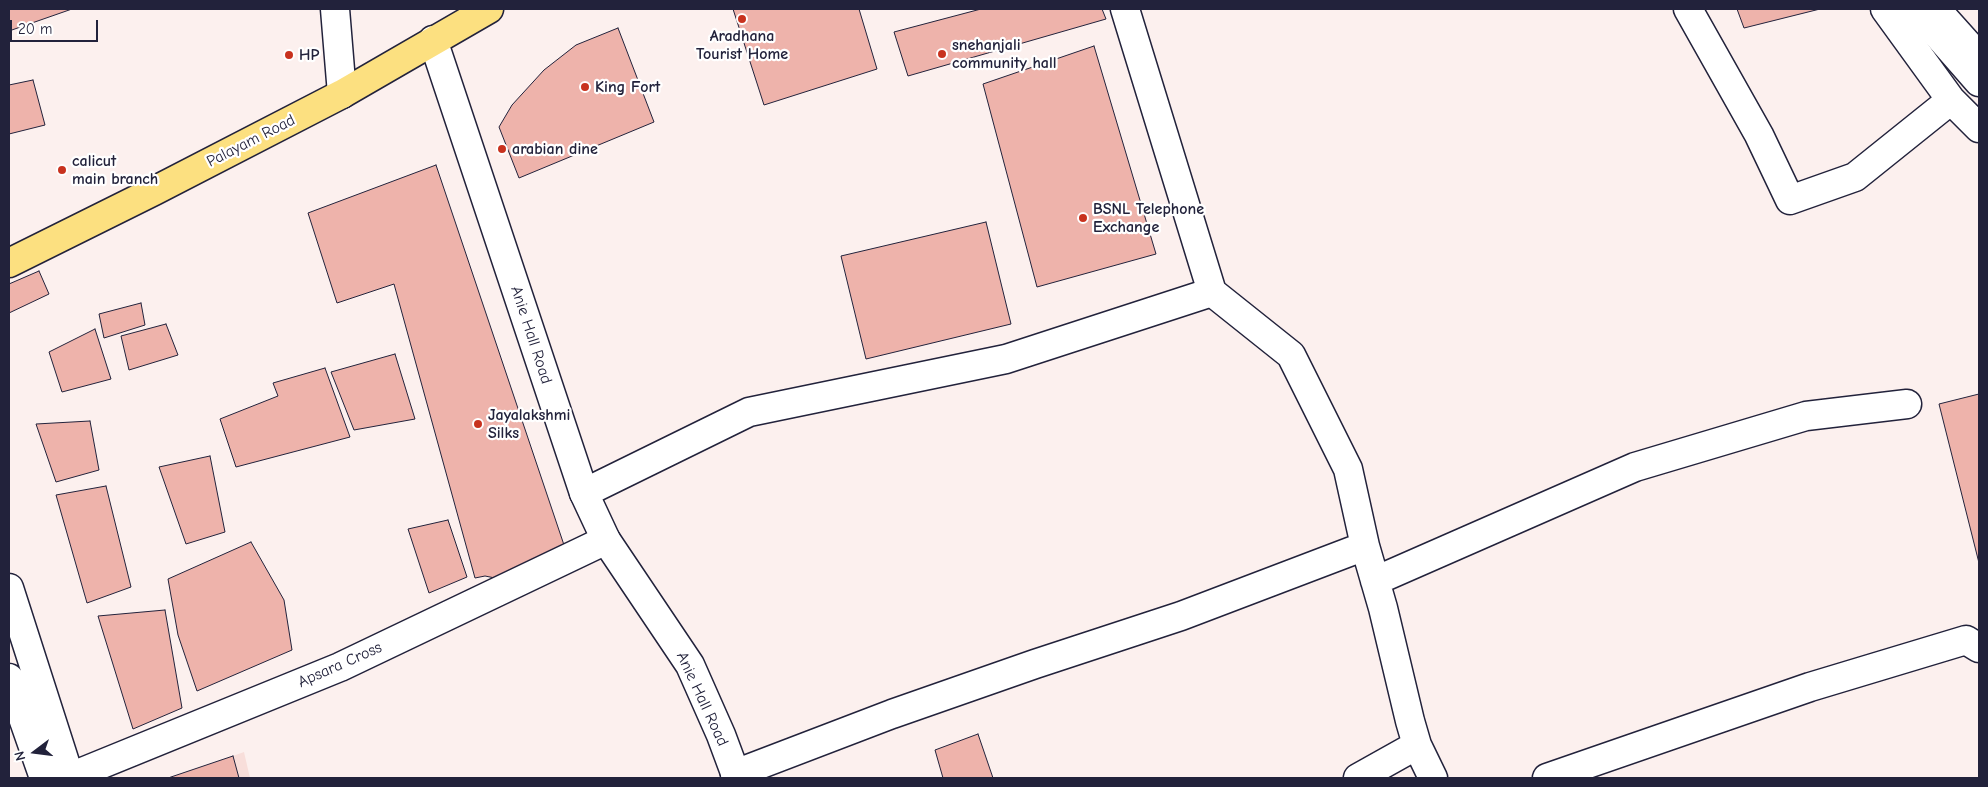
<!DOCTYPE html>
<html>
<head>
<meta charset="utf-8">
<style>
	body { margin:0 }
	#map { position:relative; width:1988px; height:787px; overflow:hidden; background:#fcf0ee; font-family:"Comic Neue",sans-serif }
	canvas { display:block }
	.frame { position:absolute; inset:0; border:10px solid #22223b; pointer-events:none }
	.north { position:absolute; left:10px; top:727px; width:50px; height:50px; -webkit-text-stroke:4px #fff; paint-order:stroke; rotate:255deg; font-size:14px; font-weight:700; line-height:20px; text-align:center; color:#22223b }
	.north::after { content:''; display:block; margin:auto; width:18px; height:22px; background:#22223b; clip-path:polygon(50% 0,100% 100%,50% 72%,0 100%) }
	.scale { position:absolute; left:10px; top:20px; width:88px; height:22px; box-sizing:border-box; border:2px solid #22223b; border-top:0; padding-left:6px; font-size:15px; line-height:18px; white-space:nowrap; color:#22223b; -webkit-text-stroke:4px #fff; paint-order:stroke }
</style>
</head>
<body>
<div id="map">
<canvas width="1988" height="787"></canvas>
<div class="frame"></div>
<div class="north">N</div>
<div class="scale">20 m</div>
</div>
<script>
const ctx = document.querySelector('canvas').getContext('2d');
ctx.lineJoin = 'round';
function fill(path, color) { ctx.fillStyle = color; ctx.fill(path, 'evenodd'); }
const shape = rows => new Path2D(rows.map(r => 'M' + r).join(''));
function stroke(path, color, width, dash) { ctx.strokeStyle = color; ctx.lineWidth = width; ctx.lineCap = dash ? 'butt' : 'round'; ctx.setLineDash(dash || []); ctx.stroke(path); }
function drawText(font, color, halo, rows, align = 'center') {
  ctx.font = font + ' "Comic Neue",sans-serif'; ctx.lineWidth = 4.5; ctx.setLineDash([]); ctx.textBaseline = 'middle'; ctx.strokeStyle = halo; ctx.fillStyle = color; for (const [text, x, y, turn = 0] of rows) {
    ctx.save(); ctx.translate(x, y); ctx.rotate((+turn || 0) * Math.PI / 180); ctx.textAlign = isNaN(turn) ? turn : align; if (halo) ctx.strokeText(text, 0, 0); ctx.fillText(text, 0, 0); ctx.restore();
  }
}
const built = shape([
	[244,752,250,778,171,778]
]);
const building = shape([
	[9,9,72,9,9,31,9,9],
	[733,9,859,9,877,69,764,105,733,9],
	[981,9,1102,9,1106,19,908,76,894,32,981,9],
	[1737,9,1820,9,1744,28,1737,9],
	[618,28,654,122,519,178,499,127,512,105,544,70,576,45,618,28],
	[1094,46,1156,254,1037,287,983,84,1094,46],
	[33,80,45,125,9,134,9,85,33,80],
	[436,165,564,545,500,579,485,576,475,578,394,284,337,303,308,213,436,165],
	[986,222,1011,324,866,359,841,256,986,222],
	[39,271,49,294,9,313,9,284,39,271],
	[141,303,145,325,104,338,99,314,141,303],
	[166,324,178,355,129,370,121,336,166,324],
	[95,329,111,379,62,392,49,352,95,329],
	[395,354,415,419,354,430,331,372,395,354],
	[325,368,350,437,236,467,220,419,278,396,273,383,325,368],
	[1979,394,1979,563,1939,404,1979,394],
	[90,421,99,470,56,482,36,424,90,421],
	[210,456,225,532,186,544,159,467,210,456],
	[106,486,131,587,87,603,56,495,106,486],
	[448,520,467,577,429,593,408,529,448,520],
	[251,542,284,600,292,650,197,691,178,635,168,579,251,542],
	[165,610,182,708,133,729,98,616,165,610],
	[978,734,993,778,943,778,935,750,978,734],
	[233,756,239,778,168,778,233,756]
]);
const street = shape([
	[335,9,342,94],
	[1125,9,1212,292,1291,355,1348,469,1365,546,1383,608,1410,721,1417,745,1433,778],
	[1688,9,1759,135,1790,200,1855,177,1951,100],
	[1885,9,1951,100,1979,128],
	[1936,9,1979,57],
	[584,493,749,412,1006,359,1212,292],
	[1375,581,1635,467,1806,416,1907,404],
	[735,774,892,714,1035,664,1181,616,1365,546],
	[70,777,340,667,606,540],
	[1358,778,1417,745],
	[1547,778,1810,687,1966,640,1979,648]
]);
const secondary = shape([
	[1915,9,1979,82],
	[433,40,584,493,606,540,690,665,721,735,737,778],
	[9,588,70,778],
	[9,678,44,778]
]);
const primary = shape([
	[9,263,154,191,342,94,489,9]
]);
const markers = [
	[742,19,5,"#c8321e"],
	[942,54,5,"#c8321e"],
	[289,55,5,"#c8321e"],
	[585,87,5,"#c8321e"],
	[502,149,5,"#c8321e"],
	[62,170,5,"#c8321e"],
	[1083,218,5,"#c8321e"],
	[478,424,5,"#c8321e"]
];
const poiNames = [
	["Aradhana",742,36,"center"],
	["Tourist Home",742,54,"center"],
	["snehanjali",952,45],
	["community hall",952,63],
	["HP",299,55],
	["King Fort",595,87],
	["arabian dine",512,149],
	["calicut",72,161],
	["main branch",72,179],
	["BSNL Telephone",1093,209],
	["Exchange",1093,227],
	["Jayalakshmi",488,415],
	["Silks",488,433]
];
const streetNames = [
	["Palayam Road",251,141,-27],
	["Anie Hall Road",531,335,72],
	["Apsara Cross",340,665,-24],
	["Anie Hall Road",702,699,65]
];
fill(built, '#f8deda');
fill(building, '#eeb3ab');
stroke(building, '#22223b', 1);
stroke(street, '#22223b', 31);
stroke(secondary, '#22223b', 31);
stroke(primary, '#22223b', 31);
stroke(street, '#fff', 28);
stroke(secondary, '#fff', 28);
stroke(primary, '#fce080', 28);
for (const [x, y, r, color] of markers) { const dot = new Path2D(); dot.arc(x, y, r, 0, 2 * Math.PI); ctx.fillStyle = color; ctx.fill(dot); stroke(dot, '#fff', 2); }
drawText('bold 16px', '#22223b', '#fff', poiNames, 'left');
drawText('16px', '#22223b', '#fff', streetNames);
</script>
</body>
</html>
